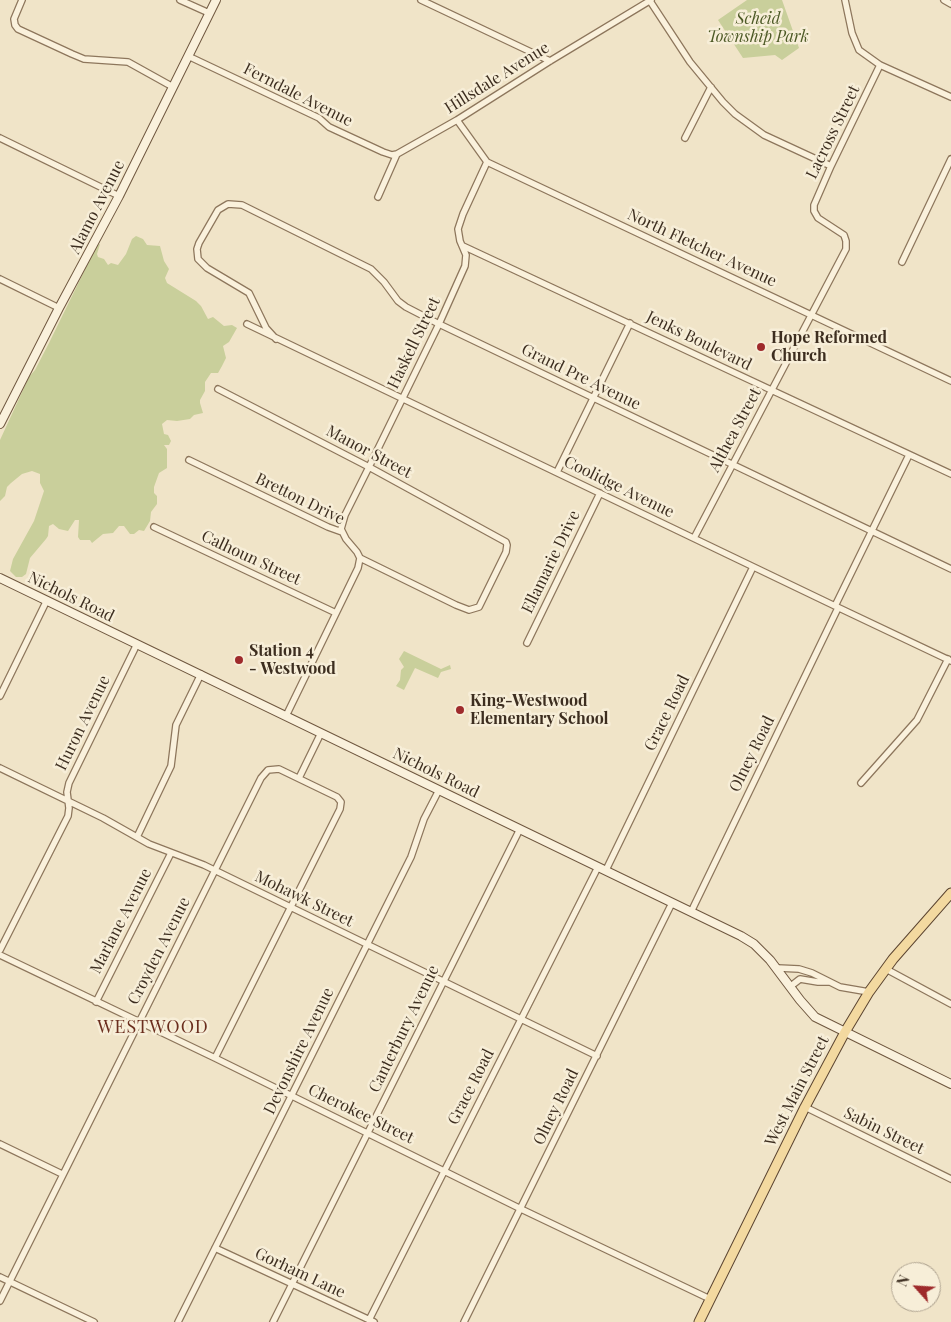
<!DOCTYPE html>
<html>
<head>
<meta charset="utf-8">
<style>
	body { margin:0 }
	#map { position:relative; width:951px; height:1322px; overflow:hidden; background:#f0e4c8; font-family:"Playfair Display",serif }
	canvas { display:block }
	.north { position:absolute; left:891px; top:1262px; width:50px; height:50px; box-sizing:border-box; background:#f7eed8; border:1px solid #ada18e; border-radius:50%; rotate:296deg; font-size:14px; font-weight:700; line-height:20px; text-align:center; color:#3d2e20 }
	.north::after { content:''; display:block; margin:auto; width:18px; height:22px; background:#9e2a2b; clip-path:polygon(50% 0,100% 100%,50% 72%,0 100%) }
</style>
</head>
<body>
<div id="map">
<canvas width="951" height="1322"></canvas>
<div class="north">N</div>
</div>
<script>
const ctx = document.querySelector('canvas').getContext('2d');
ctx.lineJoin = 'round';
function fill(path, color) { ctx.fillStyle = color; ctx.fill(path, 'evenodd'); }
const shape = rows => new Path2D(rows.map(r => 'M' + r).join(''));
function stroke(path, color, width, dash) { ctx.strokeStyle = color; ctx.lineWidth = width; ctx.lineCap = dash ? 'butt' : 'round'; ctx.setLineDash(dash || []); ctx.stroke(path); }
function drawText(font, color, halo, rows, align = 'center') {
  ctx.font = font + ' "Playfair Display",serif'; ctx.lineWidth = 5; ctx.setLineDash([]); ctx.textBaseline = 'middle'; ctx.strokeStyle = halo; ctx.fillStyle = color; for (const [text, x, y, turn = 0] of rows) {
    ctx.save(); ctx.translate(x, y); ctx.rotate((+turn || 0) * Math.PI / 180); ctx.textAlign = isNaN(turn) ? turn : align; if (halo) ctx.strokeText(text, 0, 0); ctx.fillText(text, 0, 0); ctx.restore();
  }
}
const green = shape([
	[747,0,782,0,799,48,782,60,775,55,743,58,718,20],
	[136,236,143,239,147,245,160,246,164,261,169,269,165,278,167,283,196,301,201,306,208,319,213,317,224,326,232,325,237,328,229,342,223,346,226,358,222,366,218,373,211,373,205,382,205,391,200,400,200,403,203,413,194,415,190,419,177,421,167,420,162,424,164,434,168,435,171,441,169,445,164,445,167,449,167,468,159,473,154,487,154,493,157,496,157,504,151,512,150,521,144,531,139,530,134,534,130,534,124,526,119,526,113,533,103,534,92,543,90,540,80,540,78,537,79,520,75,520,68,531,59,529,53,524,49,526,48,536,46,539,30,558,26,574,22,577,16,577,10,571,13,559,34,521,44,491,40,483,40,474,32,471,22,474,11,483,7,487,5,496,0,501,0,440,29,377,35,370,49,343,97,245,100,244,97,254,98,257,104,259,108,265,111,263,118,265,126,254,132,239],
	[404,651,441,669,450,665,451,669,441,672,438,678,415,668,404,690,396,686,400,680,401,670,404,667,399,659]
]);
const street = shape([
	[22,0,14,19,15,25,18,29,72,54,84,59,128,62,173,87],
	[180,0,209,13],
	[421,0,550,61],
	[845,0,852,33,859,50,880,65,951,97],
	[944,0,951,4],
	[650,1,690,62,723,102,735,114,764,135,831,166],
	[188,56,319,118,329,127,383,152,392,155,397,154],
	[457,120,487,162,951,381],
	[0,138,119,196],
	[685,138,711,87],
	[378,197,397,154,457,120,550,61,651,0],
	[463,246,951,474],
	[902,262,951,159],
	[0,279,59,308],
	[247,324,835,606,951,661],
	[276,339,266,328,249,293,207,268,198,259,197,249,199,243,218,210,228,204,242,205,371,269,384,282,398,301,406,307,439,324,951,569],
	[218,389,369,467,506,542,507,545,506,552,479,607,469,610,456,605,360,558,357,552,346,539,341,529,345,515,369,467,439,324,465,266,466,255,460,241,458,229,463,214,487,162],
	[189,460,328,527,342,532],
	[557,472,630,323],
	[154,527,336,613],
	[694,538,846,249,846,241,844,235,818,218,814,211,814,205,831,166,880,65],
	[835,606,909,455],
	[527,643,600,493],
	[0,696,47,600],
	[286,716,358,568,360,558],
	[0,768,103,818,149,844,204,865,597,1056],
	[299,778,321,733],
	[861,783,917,720,948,659],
	[137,837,171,766,176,725,201,674],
	[606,870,753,567],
	[691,912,838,608],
	[0,950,68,816,69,808,67,792,69,783,137,644],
	[0,955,215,1058,521,1209,710,1299],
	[778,968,799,969,812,973,840,987,869,992],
	[886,969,951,1004],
	[791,986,800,979,818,982,828,982],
	[96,1002,171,853],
	[805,1107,951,1179],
	[0,1144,62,1174],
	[215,1248,374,1322],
	[0,1277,94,1322],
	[0,1301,261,778,268,770,279,769,337,797,341,802,340,809,215,1058],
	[369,1320,598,867],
	[178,1322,411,857,424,819,439,790],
	[273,1322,520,829],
	[464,1322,672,903]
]);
const secondary = shape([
	[0,424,59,308,119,196,216,0],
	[0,578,741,936,754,944,770,960,800,1000,815,1017,951,1084]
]);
const primary = shape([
	[699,1322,805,1107,845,1032,869,992,893,959,951,893]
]);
const markers = [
	[761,347,5,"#9e2a2b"],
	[239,660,5,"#9e2a2b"],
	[460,710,5,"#9e2a2b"]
];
const parkNames = [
	["Scheid",758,19],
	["Township Park",758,37]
];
const streetNames = [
	["Hillsdale Avenue",497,78,-32],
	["Ferndale Avenue",298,95,27],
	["Lacross Street",833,132,-64],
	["Alamo Avenue",97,207,-63],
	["North Fletcher Avenue",702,248,25],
	["Jenks Boulevard",699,341,26],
	["Haskell Street",414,343,-64],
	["Grand Pre Avenue",581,377,26],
	["Althea Street",735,430,-62],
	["Manor Street",369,452,28],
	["Coolidge Avenue",619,487,26],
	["Bretton Drive",300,499,26],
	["Calhoun Street",251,558,25],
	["Ellamarie Drive",551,562,-64],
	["Nichols Road",71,597,26],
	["Grace Road",667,713,-64],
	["Huron Avenue",83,723,-64],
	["Olney Road",752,754,-64],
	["Nichols Road",436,773,26],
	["Mohawk Street",304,899,26],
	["Marlane Avenue",121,921,-63],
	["Croyden Avenue",159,951,-63],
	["Canterbury Avenue",404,1029,-64],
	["Devonshire Avenue",299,1051,-64],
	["Grace Road",471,1087,-63],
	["West Main Street",797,1091,-63],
	["Olney Road",556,1107,-64],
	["Cherokee Street",361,1114,26],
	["Sabin Street",884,1131,26],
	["Gorham Lane",300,1273,25]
];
const poiNames = [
	["Hope Reformed",771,338],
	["Church",771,356],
	["Station 4",249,651],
	["- Westwood",249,669],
	["King-Westwood",470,701],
	["Elementary School",470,719]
];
const neighbourhoodNames = [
	["WESTWOOD",153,1027]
];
fill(green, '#c9cf9b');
stroke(street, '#8d765c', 8);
stroke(secondary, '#6f573f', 10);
stroke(primary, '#5b4430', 11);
stroke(street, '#faf1dc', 5.5);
stroke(secondary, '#faf1dc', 8);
stroke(primary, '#f3d9a0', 9);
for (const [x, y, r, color] of markers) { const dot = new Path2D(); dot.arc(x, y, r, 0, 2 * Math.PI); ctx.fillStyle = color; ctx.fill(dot); stroke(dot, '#f7eed8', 2); }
drawText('italic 16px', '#4d5a26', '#f7eed8', parkNames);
drawText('16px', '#3d2e20', '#f7eed8', streetNames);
drawText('bold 16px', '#3d2e20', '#f7eed8', poiNames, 'left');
ctx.letterSpacing = '1px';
drawText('18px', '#6b2e1e', '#f7eed8', neighbourhoodNames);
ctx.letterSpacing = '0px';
</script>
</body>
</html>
